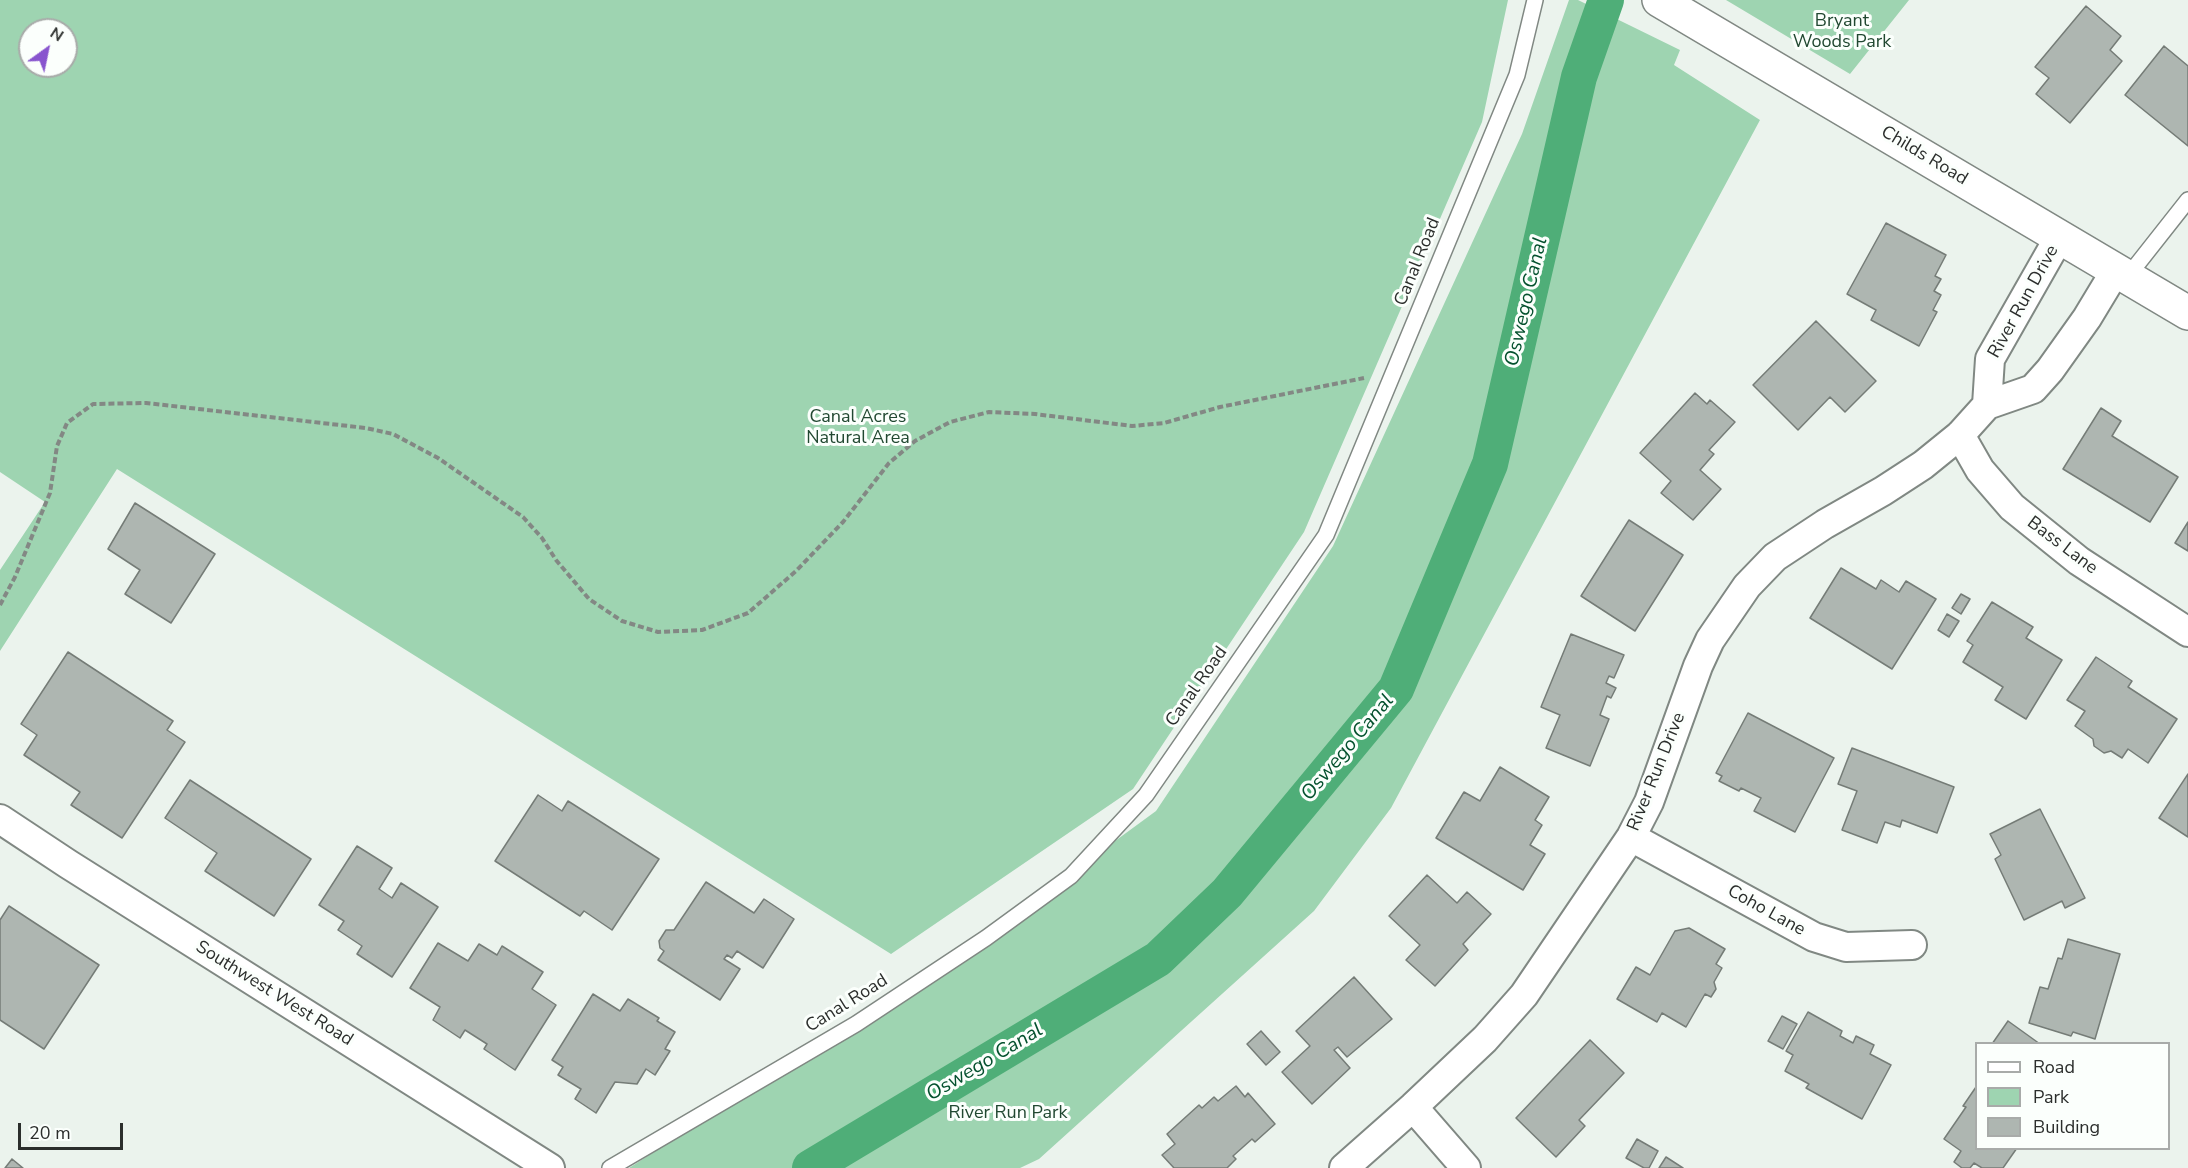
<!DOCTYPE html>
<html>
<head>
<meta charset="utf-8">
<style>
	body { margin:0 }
	#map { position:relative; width:2188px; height:1168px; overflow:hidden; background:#ebf3ed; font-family:"Nunito Sans",sans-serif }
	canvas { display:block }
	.legend { position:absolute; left:1975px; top:1042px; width:195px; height:108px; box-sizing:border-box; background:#fbfffc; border:2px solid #a8aba9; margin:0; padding:8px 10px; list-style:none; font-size:18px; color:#2b2e2c }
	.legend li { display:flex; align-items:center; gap:12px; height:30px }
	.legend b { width:30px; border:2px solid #a8aba9 }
	.north { position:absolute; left:18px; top:18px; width:60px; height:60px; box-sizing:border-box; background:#fbfffc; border:2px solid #a8aba9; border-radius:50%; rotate:33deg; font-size:16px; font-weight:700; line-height:24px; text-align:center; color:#2b2e2c }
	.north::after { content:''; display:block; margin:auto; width:21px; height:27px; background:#8855ce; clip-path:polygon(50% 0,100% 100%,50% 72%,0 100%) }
	.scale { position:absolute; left:18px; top:1123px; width:105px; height:27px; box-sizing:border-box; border:3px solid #2b2e2c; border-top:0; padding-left:8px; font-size:18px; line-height:21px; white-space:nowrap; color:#2b2e2c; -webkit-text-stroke:4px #fbfffc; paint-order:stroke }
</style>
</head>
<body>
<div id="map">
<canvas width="2188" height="1168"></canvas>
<ul class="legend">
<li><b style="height:8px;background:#fff"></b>Road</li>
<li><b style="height:16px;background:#9ed4b1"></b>Park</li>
<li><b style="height:16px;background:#aeb6b1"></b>Building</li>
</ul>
<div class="north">N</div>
<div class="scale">20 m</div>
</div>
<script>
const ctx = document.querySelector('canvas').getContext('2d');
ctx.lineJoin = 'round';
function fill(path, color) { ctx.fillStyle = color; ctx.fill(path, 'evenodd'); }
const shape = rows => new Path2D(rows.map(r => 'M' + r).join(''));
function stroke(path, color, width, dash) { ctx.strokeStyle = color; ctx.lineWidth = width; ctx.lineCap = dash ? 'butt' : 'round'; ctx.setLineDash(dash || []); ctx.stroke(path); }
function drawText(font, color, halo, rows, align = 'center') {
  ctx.font = font + ' "Nunito Sans",sans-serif'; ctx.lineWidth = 6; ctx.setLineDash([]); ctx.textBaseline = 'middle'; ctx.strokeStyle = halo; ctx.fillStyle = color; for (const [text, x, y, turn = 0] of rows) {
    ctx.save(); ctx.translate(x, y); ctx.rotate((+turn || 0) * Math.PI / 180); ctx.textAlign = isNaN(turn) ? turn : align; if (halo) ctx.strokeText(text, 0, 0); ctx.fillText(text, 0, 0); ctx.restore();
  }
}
const green = shape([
	[0,0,1508,0,1482,122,1304,532,1133,789,891,954,117,469,0,651,0,570,45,502,0,472],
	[30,30,66,30,66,66,30,66],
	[1569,0,1578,0,1680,50,1674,65,1760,120,1391,808,1314,911,1039,1159,1020,1168,629,1168,950,962,1156,811,1333,546,1522,134],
	[1726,0,1909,0,1850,74]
]);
const canal = shape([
	[810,1168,1158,959,1227,893,1396,689,1490,464,1579,77,1606,0]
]);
const building = shape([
	[2086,6,2121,36,2110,50,2122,61,2070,123,2036,94,2049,78,2035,67,2086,6],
	[2164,46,2188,66,2188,146,2125,95,2164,46],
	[1886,223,1946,255,1935,276,1941,279,1934,291,1941,295,1933,310,1937,312,1919,346,1871,320,1876,310,1847,294,1886,223],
	[1816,321,1876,381,1845,412,1830,397,1798,430,1753,385,1816,321],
	[1695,393,1707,404,1710,400,1735,422,1709,450,1714,454,1700,470,1721,489,1693,520,1661,493,1671,481,1640,453,1695,393],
	[2101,408,2121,421,2112,436,2178,477,2150,522,2063,469,2101,408],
	[135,503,215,554,171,623,125,594,140,570,108,549,135,503],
	[1629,520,1683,555,1635,631,1581,596,1629,520],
	[2188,522,2188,551,2175,543,2188,522],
	[1841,568,1876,589,1881,580,1899,592,1906,581,1936,599,1892,669,1810,618,1841,568],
	[1961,594,1970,599,1961,614,1952,608,1961,594],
	[1992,602,2033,627,2026,638,2062,660,2026,719,1995,700,2003,687,1963,662,1973,645,1967,641,1992,602],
	[1947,614,1959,621,1949,637,1938,630,1947,614],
	[1571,634,1624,655,1614,678,1609,676,1606,683,1616,688,1611,698,1607,696,1600,715,1609,719,1590,766,1546,748,1560,715,1541,707,1571,634],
	[68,652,173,721,167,730,185,742,122,838,71,805,80,792,24,755,37,735,21,724,68,652],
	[2096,657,2132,681,2128,687,2177,719,2148,763,2128,749,2122,758,2111,751,2104,753,2094,746,2093,739,2075,726,2085,711,2067,700,2096,657],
	[1748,713,1834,758,1795,832,1754,811,1761,798,1741,788,1739,791,1719,781,1722,776,1716,773,1748,713],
	[1852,748,1954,787,1937,833,1902,820,1900,827,1885,822,1877,843,1842,830,1857,791,1838,784,1852,748],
	[1500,767,1549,797,1535,820,1542,825,1530,845,1545,854,1523,890,1436,838,1464,792,1480,801,1500,767],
	[2188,774,2188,837,2159,818,2188,774],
	[190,780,311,859,274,916,205,871,217,853,165,818,190,780],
	[538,795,562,811,568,801,659,859,612,930,584,911,580,916,495,861,538,795],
	[2040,809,2085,898,2065,908,2062,901,2024,920,1995,859,2001,855,1990,834,2040,809],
	[357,846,392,868,379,889,392,898,401,883,438,907,392,977,357,954,362,946,338,930,344,921,319,905,357,846],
	[1427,875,1457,903,1467,892,1491,914,1463,944,1468,950,1435,986,1406,960,1420,945,1389,916,1427,875],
	[706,882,754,913,764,899,794,919,763,968,737,951,732,958,727,955,724,959,740,969,720,1000,658,960,664,951,660,948,659,941,666,930,674,930,706,882],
	[9,906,99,965,44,1049,0,1020,0,920,9,906],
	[1689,928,1725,949,1716,964,1722,968,1714,982,1716,989,1711,997,1705,994,1686,1027,1662,1013,1657,1022,1617,999,1636,967,1650,975,1675,931,1689,928],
	[2068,939,2120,954,2095,1039,2073,1032,2071,1036,2029,1023,2040,987,2048,989,2058,958,2062,959,2068,939],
	[438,943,468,961,479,944,497,955,502,946,543,972,532,989,556,1005,515,1070,484,1049,487,1044,465,1030,460,1038,433,1020,440,1007,410,988,438,943],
	[1354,977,1392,1019,1347,1057,1338,1047,1334,1050,1350,1068,1312,1104,1282,1072,1310,1046,1296,1031,1354,977],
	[593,994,620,1011,628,999,659,1018,657,1021,675,1032,665,1049,670,1051,655,1075,646,1069,637,1084,615,1082,596,1113,575,1099,581,1089,558,1075,563,1067,552,1060,593,994],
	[1808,1012,1842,1031,1840,1036,1853,1043,1856,1036,1874,1045,1870,1054,1891,1065,1862,1119,1806,1088,1809,1084,1785,1071,1793,1055,1786,1051,1808,1012],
	[1782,1016,1797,1024,1783,1049,1768,1041,1782,1016],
	[2008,1021,2040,1044,1992,1044,2008,1021],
	[1261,1031,1280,1052,1266,1065,1247,1044,1261,1031],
	[1590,1040,1624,1073,1579,1120,1585,1126,1556,1157,1516,1118,1590,1040],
	[1236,1086,1245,1097,1248,1093,1275,1124,1255,1142,1252,1139,1233,1156,1236,1159,1227,1168,1174,1168,1162,1155,1175,1144,1167,1134,1199,1105,1202,1108,1214,1097,1218,1101,1236,1086],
	[1976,1087,1976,1148,2017,1148,2003,1168,1982,1168,1974,1163,1970,1168,1962,1168,1954,1162,1961,1151,1944,1139,1966,1107,1963,1106,1976,1087],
	[1637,1139,1658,1151,1649,1168,1644,1168,1626,1158,1637,1139],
	[1666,1157,1683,1168,1659,1168,1666,1157],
	[12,1159,23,1168,5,1168,12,1159]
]);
const path = shape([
	[0,605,15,577,50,493,57,446,67,423,93,404,146,403,366,428,393,434,438,458,523,517,542,538,556,560,589,599,622,621,658,632,702,630,748,613,796,571,843,522,889,463,915,441,950,422,989,412,1035,414,1132,426,1164,423,1220,407,1364,378]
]);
const service = shape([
	[2128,276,2188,200],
	[610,1168,856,1024,986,938,1071,876,1146,795,1326,535,1517,75,1535,0]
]);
const minor = shape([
	[1987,405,1990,359,2060,236],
	[1960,435,1980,470,2012,507,2079,561,2188,632],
	[0,819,68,864,550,1168],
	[1631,837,1814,937,1846,947,1912,945],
	[1413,1107,1466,1168],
	[1344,1168,1413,1107,1485,1039,1524,995,1631,837,1649,802,1698,666,1710,640,1747,586,1775,557,1825,524,1883,491,1923,465,1960,435,1987,405,2033,389,2050,370,2087,318,2116,270]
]);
const tertiary = shape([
	[1659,0,2188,313]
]);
const parkNames = [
	["Bryant",1842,22],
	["Woods Park",1842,43],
	["Canal Acres",858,418],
	["Natural Area",858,439],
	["River Run Park",1008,1114]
];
const streetNames = [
	["Childs Road",1924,156,31],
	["Canal Road",1418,262,-68],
	["River Run Drive",2024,302,-61],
	["Bass Lane",2062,546,37],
	["Canal Road",1197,687,-55],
	["River Run Drive",1657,772,-68],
	["Coho Lane",1766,911,29],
	["Southwest West Road",274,994,32],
	["Canal Road",847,1004,-32]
];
const waterNames = [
	["Oswego Canal",1527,302,-77],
	["Oswego Canal",1348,748,-50],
	["Oswego Canal",985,1063,-31]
];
fill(green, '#9ed4b1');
stroke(canal, '#4fae78', 36);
fill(building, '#aeb6b1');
stroke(building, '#757c77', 1.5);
stroke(service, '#808883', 18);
stroke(minor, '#808883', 32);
stroke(tertiary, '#808883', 36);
stroke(path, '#838884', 4, [6, 3]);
stroke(service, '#fff', 15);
stroke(minor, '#fff', 28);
stroke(tertiary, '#fff', 33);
drawText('18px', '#214831', '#fbfffc', parkNames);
drawText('18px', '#2b2e2c', '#fbfffc', streetNames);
drawText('italic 20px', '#04512e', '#fbfffc', waterNames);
</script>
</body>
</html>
